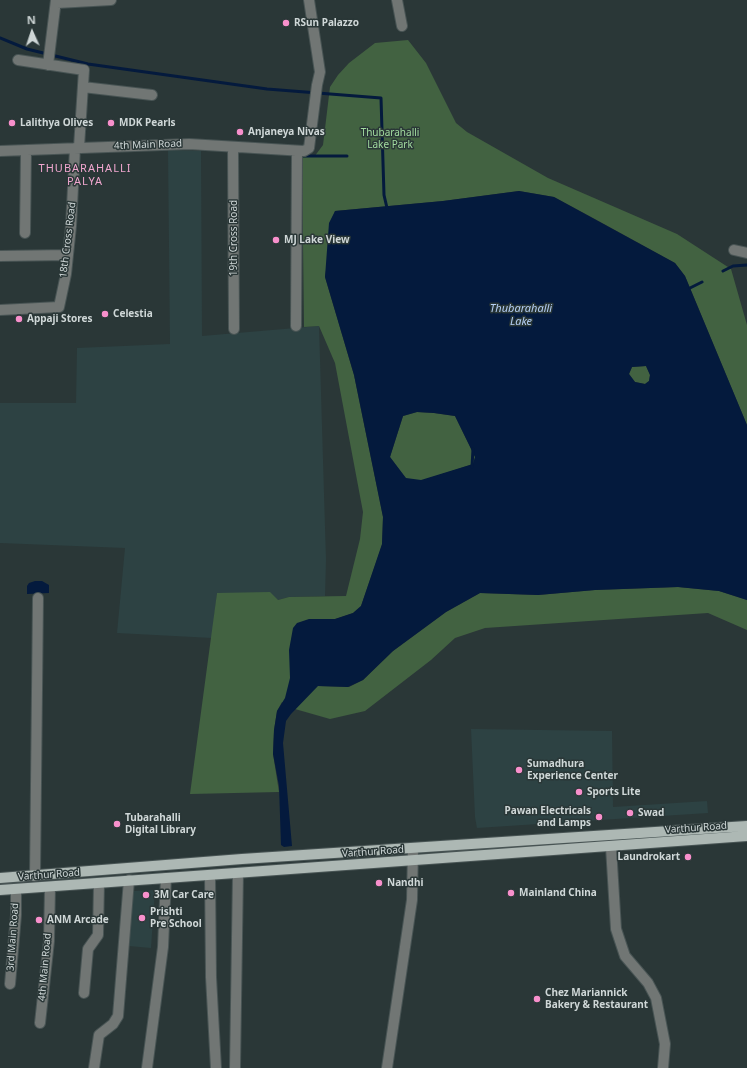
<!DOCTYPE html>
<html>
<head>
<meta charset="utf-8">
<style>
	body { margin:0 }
	#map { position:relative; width:747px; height:1068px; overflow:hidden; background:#2a3737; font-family:"Noto Sans",sans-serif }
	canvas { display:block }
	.north { position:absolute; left:12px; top:12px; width:40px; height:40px; -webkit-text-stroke:3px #2a3737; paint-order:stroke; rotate:357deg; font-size:11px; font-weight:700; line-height:16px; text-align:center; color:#cfd7d7 }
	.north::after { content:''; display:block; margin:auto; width:14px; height:18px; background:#cfd7d7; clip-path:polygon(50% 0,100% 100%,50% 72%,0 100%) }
</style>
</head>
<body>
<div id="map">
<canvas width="747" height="1068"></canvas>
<div class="north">N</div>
</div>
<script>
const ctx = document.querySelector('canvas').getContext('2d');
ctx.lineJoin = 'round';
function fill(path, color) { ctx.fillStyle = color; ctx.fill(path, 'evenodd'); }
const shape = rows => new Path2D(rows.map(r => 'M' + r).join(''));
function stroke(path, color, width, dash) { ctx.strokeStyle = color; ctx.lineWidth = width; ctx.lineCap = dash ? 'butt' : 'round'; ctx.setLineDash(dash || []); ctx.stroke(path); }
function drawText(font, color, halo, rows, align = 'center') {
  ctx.font = font + ' "Noto Sans",sans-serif'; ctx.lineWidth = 3; ctx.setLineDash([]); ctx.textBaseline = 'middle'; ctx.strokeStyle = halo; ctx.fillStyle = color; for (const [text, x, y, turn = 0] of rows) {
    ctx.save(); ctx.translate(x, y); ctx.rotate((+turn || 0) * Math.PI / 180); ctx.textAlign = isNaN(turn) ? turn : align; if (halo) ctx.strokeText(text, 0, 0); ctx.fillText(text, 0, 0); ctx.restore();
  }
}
const built = shape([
	[168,150,201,151,202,336,319,326,326,560,325,596,289,597,278,600,217,593,212,638,117,633,125,548,0,543,0,403,76,403,77,348,170,344],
	[471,729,612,731,613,807,707,801,708,813,477,828,475,817],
	[155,890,151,948,129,946,133,891]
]);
const green = shape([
	[408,40,426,63,456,123,467,132,548,178,677,234,731,269,747,325,747,425,685,276,675,263,593,218,554,197,519,191,443,201,335,211,325,277,354,375,383,517,382,545,361,606,353,613,335,619,309,619,318,686,349,687,363,680,393,651,446,612,480,593,538,595,595,590,678,587,719,591,747,600,747,630,708,613,485,628,455,638,431,660,365,711,330,719,288,707,282,702,277,711,274,730,273,754,279,792,190,794,217,593,270,592,278,600,289,597,346,596,360,539,363,512,335,363,319,326,304,327,302,157,314,157,323,145,330,87,338,75,349,63,375,43],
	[646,366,650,375,649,381,645,384,635,382,629,374,632,367],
	[417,412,434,413,455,416,475,457,473,464,421,481,406,479,390,457,403,416]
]);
const water = shape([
	[519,191,554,197,675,263,685,276,747,425,747,600,719,591,678,587,595,590,538,595,480,593,446,612,393,651,363,680,348,687,318,686,291,714,286,721,283,743,292,846,284,847,281,845,279,786,273,754,274,730,277,711,285,698,290,678,289,650,293,628,297,623,309,619,335,619,353,613,361,606,382,544,383,517,354,375,325,277,329,223,335,211,443,201],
	[646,366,650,375,649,381,645,384,635,382,629,374,632,367],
	[417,412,434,413,455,416,475,457,473,464,421,480,406,478,390,457,403,416],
	[35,581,42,581,49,585,49,593,27,594,27,586,29,583]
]);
const stream = shape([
	[0,38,27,49,88,64,267,89,381,98,384,195,387,208],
	[301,156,347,156],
	[723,271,733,266,747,265],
	[690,288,702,282],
	[472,467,473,449]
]);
const minor = shape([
	[397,0,402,26],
	[57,3,111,0],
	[18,60,84,70,79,147],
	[48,65,56,0],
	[83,87,152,95],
	[233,148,234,329],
	[0,151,189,144,304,151,309,148,317,85,320,72,309,0],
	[25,233,26,151],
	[734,250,747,253],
	[0,256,68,255],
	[0,310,59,307,66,274,71,226,75,148],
	[296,326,297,151],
	[611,847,616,929,625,956,648,983,656,998,665,1044,663,1068],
	[210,875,211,977,216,1068],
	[35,876,38,598],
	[10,984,16,915,16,889],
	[84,993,88,949,98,935,99,883],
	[40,1023,49,941,50,887],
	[94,1068,99,1035,113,1024,118,1016,129,880],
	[147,1068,163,947,166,878],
	[235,1068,238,873],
	[387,1068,412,900,413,848]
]);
const major = shape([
	[0,878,242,859,747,826],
	[0,890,747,836]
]);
const markers = [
	[286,23,4,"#f890cc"],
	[12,123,4,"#f890cc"],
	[111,123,4,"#f890cc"],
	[240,132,4,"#f890cc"],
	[276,240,4,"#f890cc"],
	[105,314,4,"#f890cc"],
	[19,319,4,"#f890cc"],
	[519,770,4,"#f890cc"],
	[579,792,4,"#f890cc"],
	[630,813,4,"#f890cc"],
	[599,817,4,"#f890cc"],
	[117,824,4,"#f890cc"],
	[688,857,4,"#f890cc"],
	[379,883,4,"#f890cc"],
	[511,893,4,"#f890cc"],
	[146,895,4,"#f890cc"],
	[142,918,4,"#f890cc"],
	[39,920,4,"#f890cc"],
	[537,999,4,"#f890cc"]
];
const poiNames = [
	["RSun Palazzo",294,23],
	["Lalithya Olives",20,123],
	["MDK Pearls",119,123],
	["Anjaneya Nivas",248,132],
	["MJ Lake View",284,240],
	["Celestia",113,314],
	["Appaji Stores",27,319],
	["Sumadhura",527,764],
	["Experience Center",527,776],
	["Sports Lite",587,792],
	["Pawan Electricals",591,811,"right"],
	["and Lamps",591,823,"right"],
	["Swad",638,813],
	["Tubarahalli",125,818],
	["Digital Library",125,830],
	["Laundrokart",680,857,"right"],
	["Nandhi",387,883],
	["Mainland China",519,893],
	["3M Car Care",154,895],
	["Prishti",150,912],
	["Pre School",150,924],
	["ANM Arcade",47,920],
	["Chez Mariannick",545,993],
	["Bakery & Restaurant",545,1005]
];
const parkNames = [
	["Thubarahalli",390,133],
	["Lake Park",390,145]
];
const streetNames = [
	["4th Main Road",148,145,-2],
	["19th Cross Road",234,238,-90],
	["18th Cross Road",68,240,-83],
	["Varthur Road",696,828,-4],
	["Varthur Road",373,852,-4],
	["Varthur Road",49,875,-4],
	["3rd Main Road",13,937,-86],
	["4th Main Road",45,967,-85]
];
const neighbourhoodNames = [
	["THUBARAHALLI",85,169],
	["PALYA",85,182]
];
const waterNames = [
	["Thubarahalli",521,309],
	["Lake",521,322]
];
fill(built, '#2d4243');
fill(green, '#426241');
fill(water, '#041a3d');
stroke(stream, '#041a3d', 3);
stroke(minor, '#485454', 12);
stroke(major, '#485454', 12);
stroke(minor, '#717674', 10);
stroke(major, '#adb8b4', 10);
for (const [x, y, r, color] of markers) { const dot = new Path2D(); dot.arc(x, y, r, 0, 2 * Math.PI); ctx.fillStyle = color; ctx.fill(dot); stroke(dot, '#2a3737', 1.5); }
drawText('bold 10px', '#cfd7d7', '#2a3737', poiNames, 'left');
drawText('10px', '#a2dc9f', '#2a3737', parkNames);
drawText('10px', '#cfd7d7', '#2a3737', streetNames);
ctx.letterSpacing = '1px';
drawText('11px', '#efa6ce', '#2a3737', neighbourhoodNames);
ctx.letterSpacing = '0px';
drawText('italic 11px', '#b5cff6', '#2a3737', waterNames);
</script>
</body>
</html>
